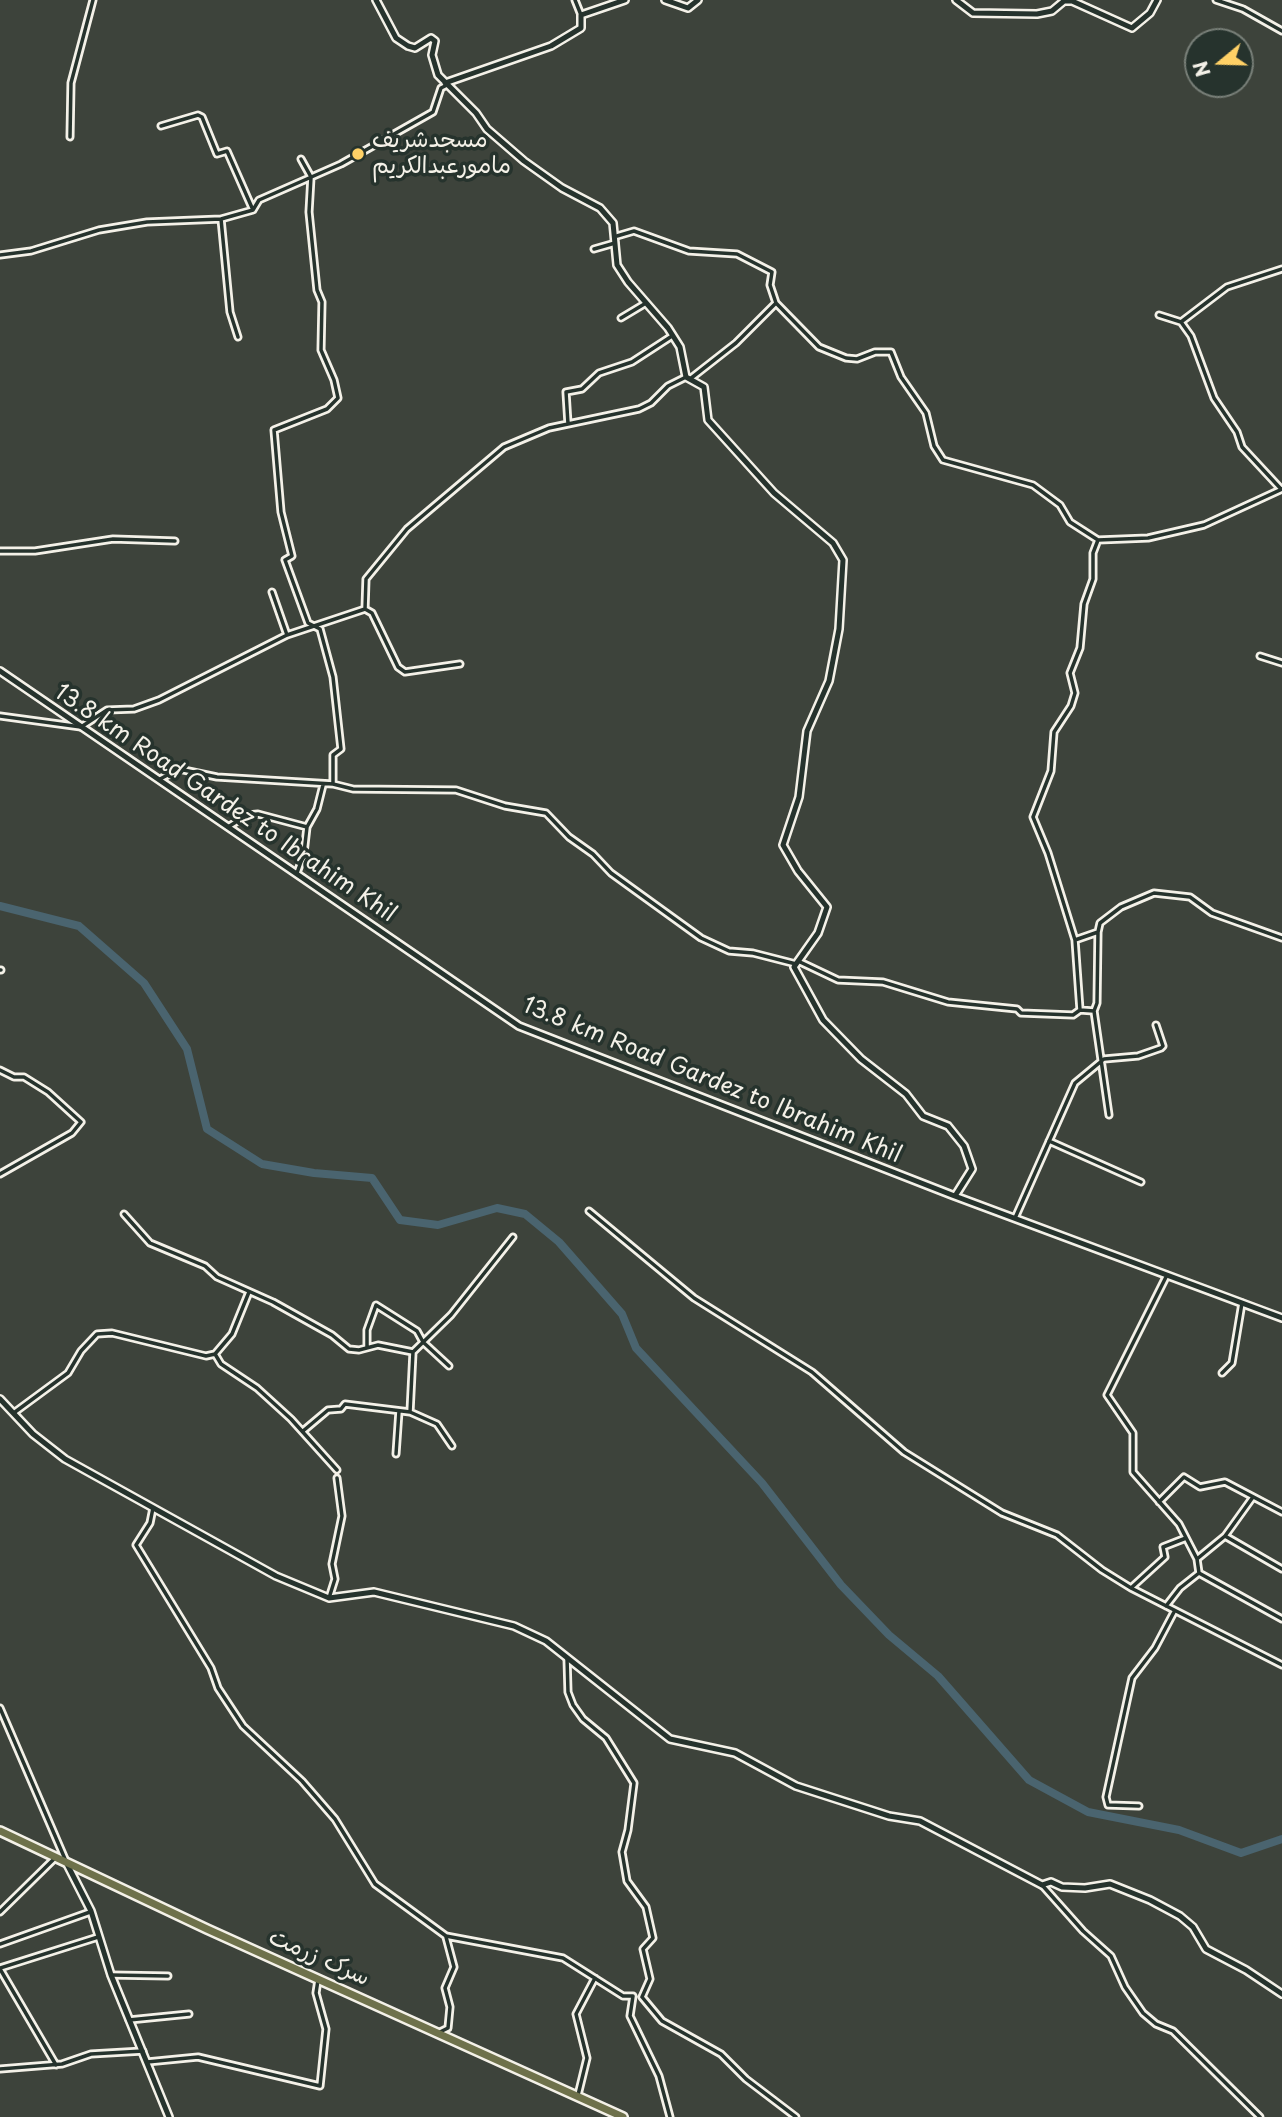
<!DOCTYPE html>
<html>
<head>
<meta charset="utf-8">
<style>
	body { margin:0 }
	#map { position:relative; width:1282px; height:2117px; overflow:hidden; background:#3d433b; font-family:"Playpen Sans",sans-serif }
	canvas { display:block }
	.north { position:absolute; left:1184px; top:28px; width:70px; height:70px; box-sizing:border-box; background:#26332d; border:2px solid #787f78; border-radius:50%; rotate:251deg; font-size:19px; font-weight:700; line-height:28px; text-align:center; color:#f4f1e8 }
	.north::after { content:''; display:block; margin:auto; width:24px; height:32px; background:#ffd166; clip-path:polygon(50% 0,100% 100%,50% 72%,0 100%) }
</style>
</head>
<body>
<div id="map">
<canvas width="1282" height="2117"></canvas>
<div class="north">N</div>
</div>
<script>
const ctx = document.querySelector('canvas').getContext('2d');
ctx.lineJoin = 'round';
const shape = rows => new Path2D(rows.map(r => 'M' + r).join(''));
function stroke(path, color, width, dash) { ctx.strokeStyle = color; ctx.lineWidth = width; ctx.lineCap = dash ? 'butt' : 'round'; ctx.setLineDash(dash || []); ctx.stroke(path); }
function drawText(font, color, halo, rows, align = 'center') {
  ctx.font = font + ' "Playpen Sans","Playpen Sans Arabic",sans-serif'; ctx.lineWidth = 7; ctx.setLineDash([]); ctx.textBaseline = 'middle'; ctx.strokeStyle = halo; ctx.fillStyle = color; for (const [text, x, y, turn = 0] of rows) {
    ctx.save(); ctx.translate(x, y); ctx.rotate((+turn || 0) * Math.PI / 180); ctx.textAlign = isNaN(turn) ? turn : align; if (halo) ctx.strokeText(text, 0, 0); ctx.fillText(text, 0, 0); ctx.restore();
  }
}
const river = shape([
	[0,906,79,926,144,983,187,1049,207,1129,262,1164,314,1173,372,1178,400,1220,438,1225,497,1208,525,1214,559,1242,622,1314,636,1348,762,1483,841,1585,889,1635,938,1676,1029,1780,1088,1812,1179,1830,1241,1853,1282,1839]
]);
const street = shape([
	[575,0,581,15],
	[1216,0,1243,9,1282,31],
	[161,126,198,115,202,117,217,154,227,151,253,210],
	[70,137,71,83,93,0],
	[301,159,311,177,309,212,317,290,322,302,321,350,334,380,338,398,327,409,274,430,281,512,292,556,285,560,308,623,320,629,333,677,341,749,333,755,333,784],
	[221,219,230,312,238,337],
	[617,236,634,231,689,251,737,254,772,272,770,285,776,303,819,347,846,358,857,359,875,352,891,352,901,377,926,413,934,446,943,460,1033,485,1060,505,1070,522,1098,540,1148,538,1204,525,1282,489],
	[594,249,615,243],
	[0,255,31,251,99,230,147,222,221,219,253,210,259,200,341,164,433,112,441,88,447,85],
	[1159,315,1181,322,1191,336,1214,398,1237,432,1242,447,1281,489],
	[621,318,646,303],
	[1181,322,1227,287,1282,269],
	[690,379,736,343,776,303],
	[568,424,566,392,582,389,599,373,632,362,672,336],
	[0,551,35,551,113,539,175,541],
	[272,592,287,635],
	[365,609,366,579,407,529,504,447,549,428,639,409,651,403,668,386,686,377],
	[1260,656,1282,663],
	[0,716,81,727,107,710,134,709,159,700,287,635,365,609,372,613,398,667,405,672,460,664],
	[160,779,179,769,217,777,333,784,353,789,456,790,505,806,546,813,569,837,593,854,611,873,701,938,729,951,753,953,796,964],
	[228,827,247,815,258,814,307,827],
	[297,873,304,853,307,827,317,809,323,785],
	[1098,932,1097,1003,1094,1011,1109,1115],
	[1075,940,1098,932,1100,923,1121,907,1154,893,1190,897,1212,913,1282,938],
	[798,961,838,980,883,982,948,1002,1017,1009,1021,1013,1073,1015,1080,1010,1094,1011],
	[0,970,1,970],
	[1080,1010,1075,940,1048,853,1033,817,1051,771,1054,732,1071,706,1075,693,1070,673,1080,648,1084,604,1093,579,1093,553,1098,540],
	[0,1070,14,1077,24,1077,48,1092,81,1122,72,1133,0,1174],
	[1049,1141,1141,1182],
	[589,1211,694,1298,812,1372,904,1452,1002,1513,1057,1535,1102,1570,1131,1588,1282,1665],
	[124,1214,150,1243,205,1266,217,1277,273,1302,332,1335,349,1349,359,1350,378,1345,413,1352,451,1315,513,1237],
	[1015,1218,1075,1083,1104,1059,1138,1056,1161,1048,1163,1046,1156,1025],
	[1167,1275,1107,1395,1133,1433,1133,1472,1179,1524,1197,1559,1199,1573,1282,1619],
	[367,1347,367,1330,376,1305,417,1331,423,1342,449,1366],
	[215,1354,232,1334,249,1292],
	[1222,1373,1232,1363,1242,1303],
	[15,1412,68,1373,81,1351,97,1334,112,1333,206,1356,215,1354,221,1364,257,1388,291,1419,337,1470],
	[410,1412,413,1352],
	[303,1431,328,1410,341,1409,345,1404,410,1412,437,1424,452,1446],
	[396,1454,399,1411],
	[1159,1502,1184,1477,1200,1487,1225,1482,1282,1512],
	[153,1508,150,1523,136,1545,211,1668,218,1688,243,1726,302,1781,335,1819,375,1884,446,1936,563,1958,623,1996,633,1996,630,2016,659,2076,670,2117],
	[1225,1536,1282,1569],
	[1197,1559,1225,1536,1253,1497],
	[1131,1588,1165,1557,1163,1547,1186,1538],
	[329,1598,335,1579,332,1564,342,1516,337,1478],
	[1166,1606,1180,1588,1199,1573],
	[567,1658,568,1692,573,1705,583,1719,606,1738,634,1783,628,1830,622,1852,627,1881,646,1907,653,1938,643,1949,650,1979,642,1997],
	[0,1708,65,1859],
	[1139,1806,1108,1805,1106,1797,1132,1678,1155,1648,1174,1612],
	[1042,1885,1083,1931,1111,1956,1125,1987,1143,2013,1156,2024,1173,2031,1260,2117],
	[0,1912,54,1859],
	[0,1944,90,1912],
	[0,1968,98,1937],
	[0,1969,56,2065],
	[111,1975,168,1976],
	[642,1997,662,2021,721,2054,746,2079,796,2117],
	[129,2020,189,2014],
	[438,2033,448,2028,450,2007,445,1988,454,1967,446,1937],
	[147,2062,198,2057,320,2086,326,2029,316,1993,318,1980],
	[0,2069,62,2064,91,2054,143,2051],
	[578,2095,587,2058,576,2014,595,1978]
]);
const secondary = shape([
	[376,0,396,38,408,46,415,48,431,38,435,41,432,55,438,75,476,113,487,129,524,161,562,188,600,208,613,223,617,265,628,282,668,328,680,347,686,377,704,387,708,420,774,493,833,543,843,560,839,629,829,681,807,731,799,797,783,845,798,871,827,907,818,933,794,967,823,1020,861,1059,906,1094,923,1116,948,1126,964,1146,972,1169,955,1196],
	[665,0,688,8,698,0],
	[956,0,973,13,1037,14,1052,11,1064,1,1072,1,1132,28,1150,13,1157,0],
	[445,83,551,46,581,28,581,15,625,0],
	[0,671,519,1026,952,1195,1282,1318],
	[0,1399,33,1434,65,1459,276,1576,329,1598,374,1592,514,1626,546,1641,670,1739,735,1753,796,1786,889,1816,920,1821,1042,1885,1051,1882,1062,1887,1085,1888,1110,1884,1150,1900,1180,1916,1193,1927,1206,1949,1246,1970,1282,1994],
	[66,1862,91,1911,111,1975,169,2117]
]);
const highway = shape([
	[0,1831,207,1929,623,2117]
]);
const markers = [
	[358,154,7,"#ffd166"]
];
const poiNames = [
	["مسجدشریف",372,141],
	["مامورعبدالکریم",372,167]
];
const streetNames = [
	["13.8 km Road Gardez to Ibrahim Khil",225,804,34],
	["13.8 km Road Gardez to Ibrahim Khil",712,1081,22],
	["سرک زرمت",319,1958,24]
];
stroke(river, '#4a646f', 8);
stroke(street, '#f4f1e8', 9);
stroke(secondary, '#f4f1e8', 10);
stroke(highway, '#f4f1e8', 12);
stroke(street, '#26332d', 3.5);
stroke(secondary, '#26332d', 5);
stroke(highway, '#6e714b', 7);
for (const [x, y, r, color] of markers) { const dot = new Path2D(); dot.arc(x, y, r, 0, 2 * Math.PI); ctx.fillStyle = color; ctx.fill(dot); stroke(dot, '#26332d', 2.5); }
drawText('23px', '#f4f1e8', '#26332d', poiNames, 'left');
drawText('23px', '#f4f1e8', '#26332d', streetNames);
</script>
</body>
</html>
